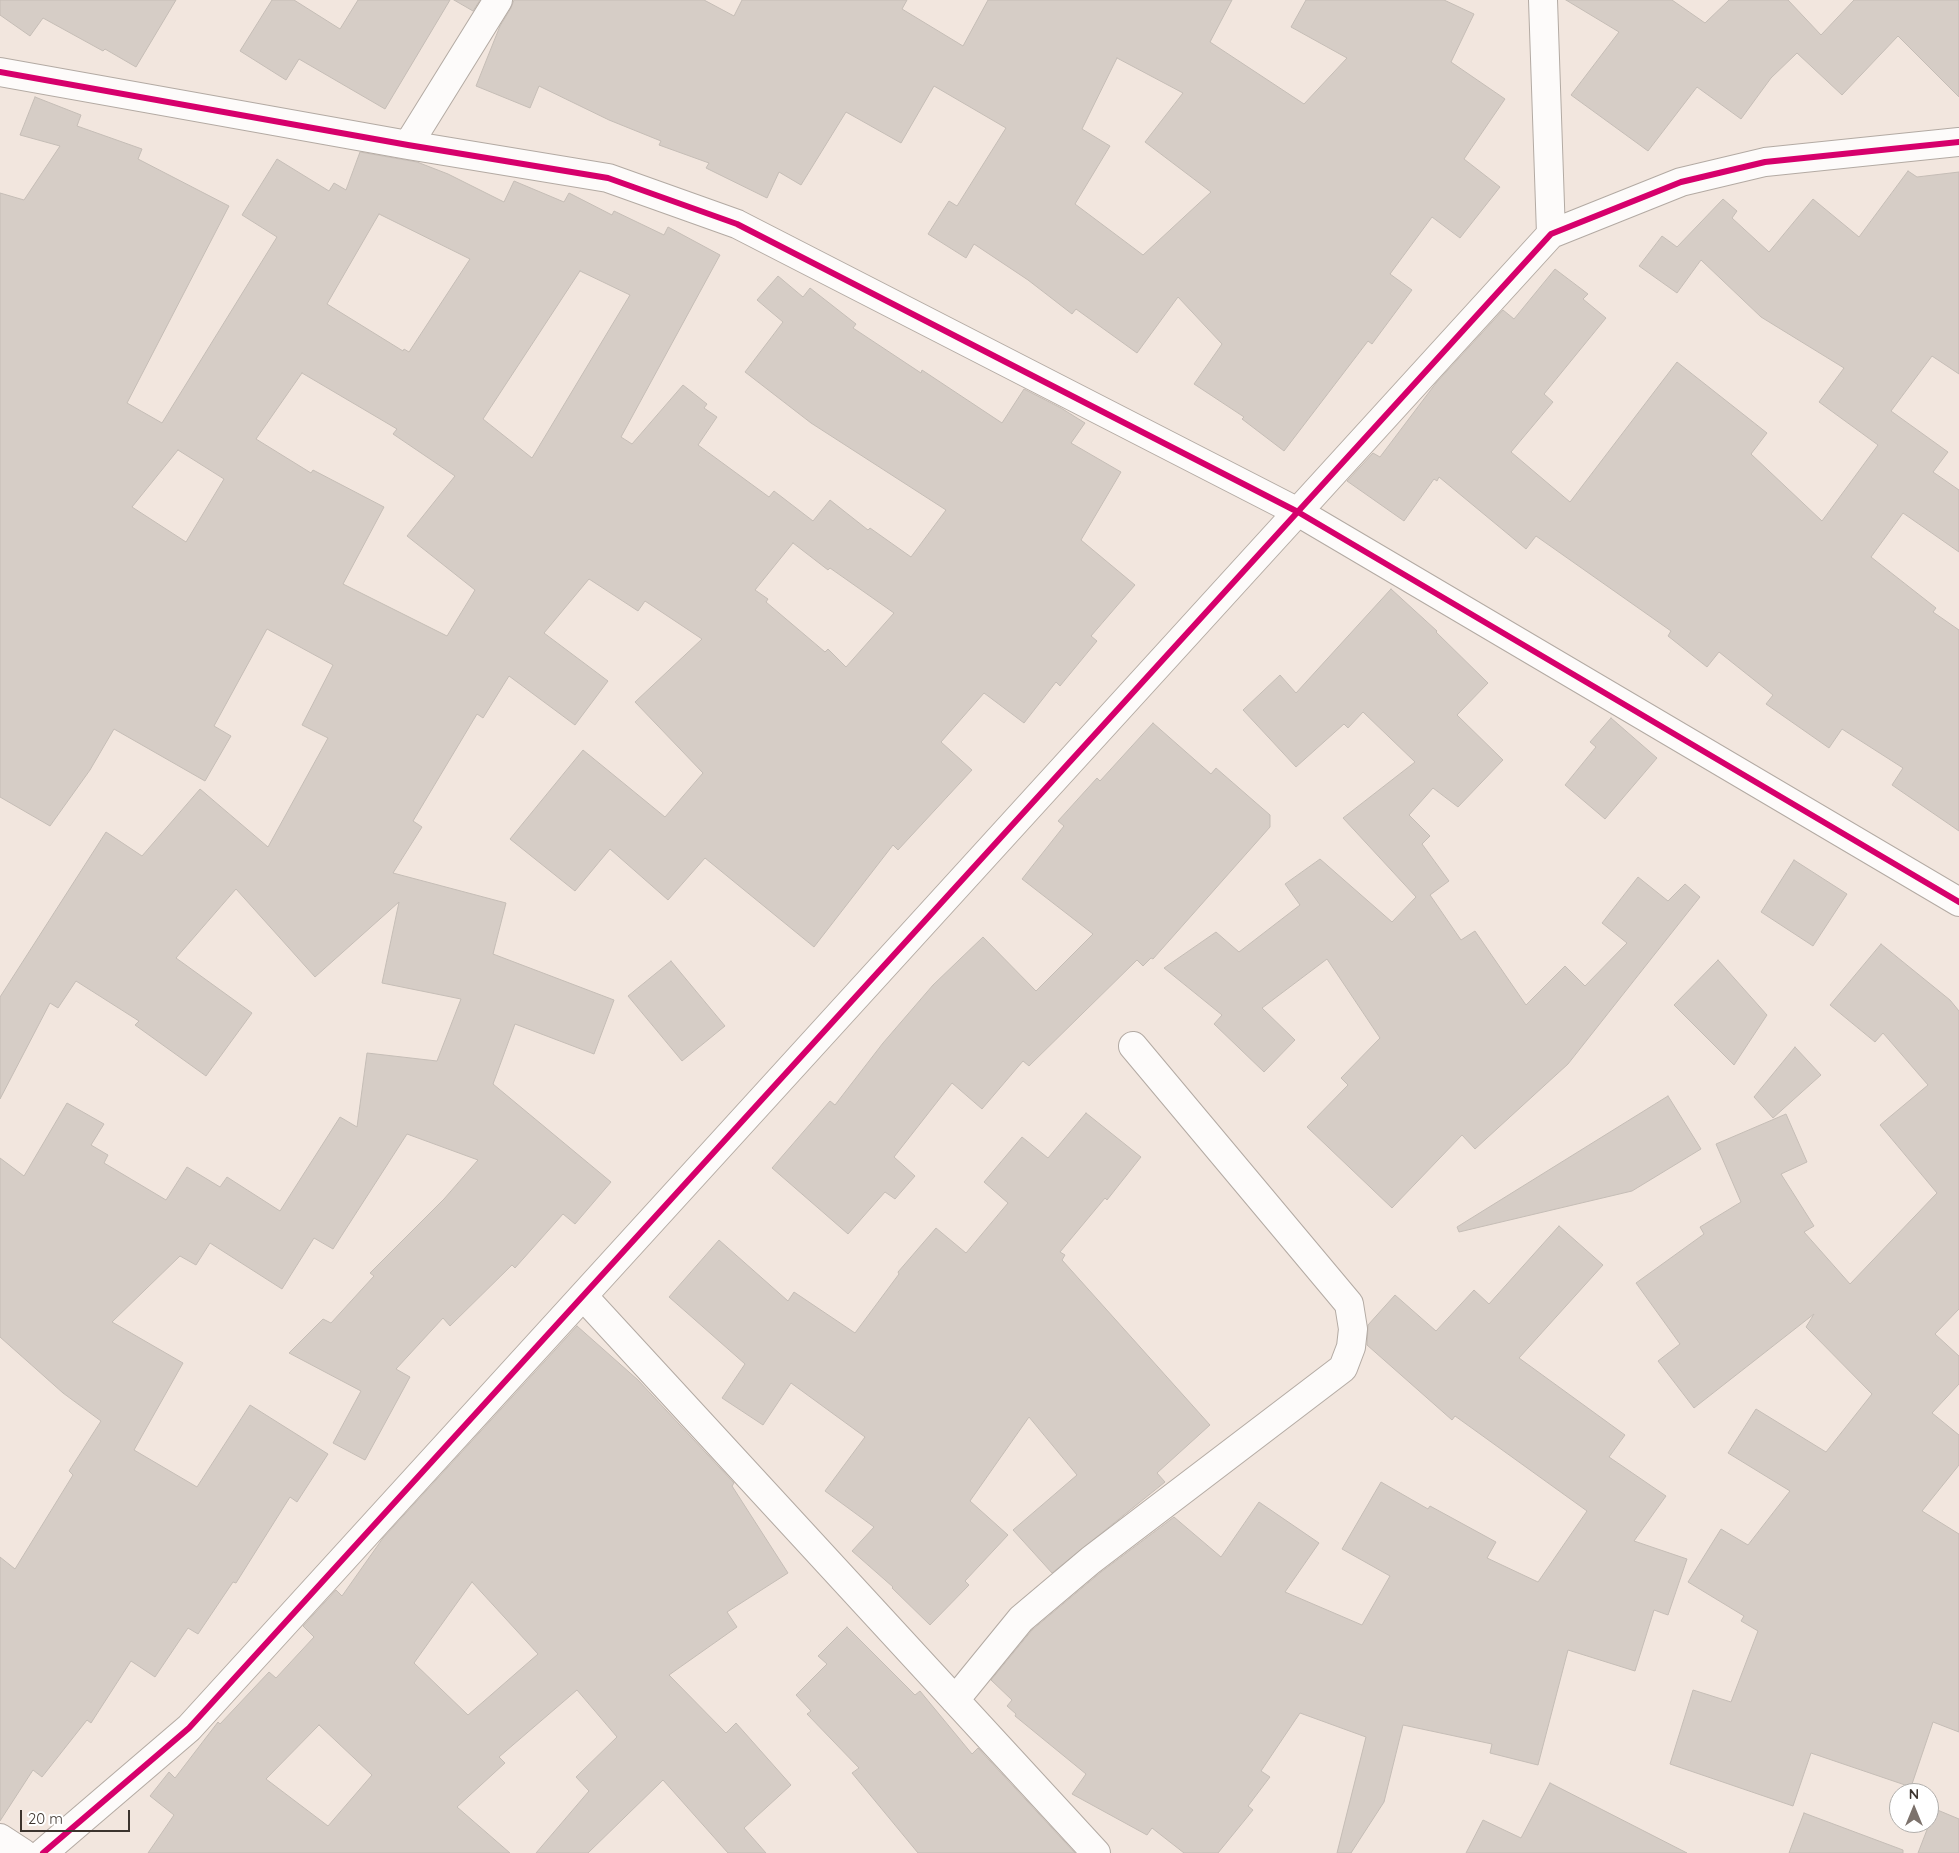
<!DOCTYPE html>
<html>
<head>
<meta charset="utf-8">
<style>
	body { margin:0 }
	#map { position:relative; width:1959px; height:1853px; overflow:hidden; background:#f2e6de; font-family:Quicksand,sans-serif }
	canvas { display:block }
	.north { position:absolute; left:1889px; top:1783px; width:50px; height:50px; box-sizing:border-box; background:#fff; border:1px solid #b1aeab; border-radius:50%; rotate:0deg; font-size:14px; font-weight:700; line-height:20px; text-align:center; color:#3c342e }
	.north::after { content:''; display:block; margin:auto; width:18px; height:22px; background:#7c726c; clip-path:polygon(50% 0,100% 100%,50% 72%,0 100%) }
	.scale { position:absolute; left:20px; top:1810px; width:110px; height:22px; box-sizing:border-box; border:2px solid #3c342e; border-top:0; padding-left:6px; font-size:15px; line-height:18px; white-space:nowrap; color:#3c342e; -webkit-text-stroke:4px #fff; paint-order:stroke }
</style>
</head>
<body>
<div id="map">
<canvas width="1959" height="1853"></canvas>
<div class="north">N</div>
<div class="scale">20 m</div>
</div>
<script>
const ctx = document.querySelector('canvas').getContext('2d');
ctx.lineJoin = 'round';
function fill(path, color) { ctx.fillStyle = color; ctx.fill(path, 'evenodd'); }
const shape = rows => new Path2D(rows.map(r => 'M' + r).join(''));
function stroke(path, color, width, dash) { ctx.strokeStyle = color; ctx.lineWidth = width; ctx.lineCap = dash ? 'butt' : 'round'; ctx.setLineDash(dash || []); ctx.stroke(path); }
const building = shape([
	[0,0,176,0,136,67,105,49,103,51,43,18,30,36,0,15,0,0],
	[272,0,294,0,340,29,358,0,450,0,385,109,299,59,286,80,240,51,272,0],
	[454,0,480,0,473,11,454,0],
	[514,0,704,0,734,16,742,0,907,0,902,9,963,46,988,0,1232,0,1210,42,1304,104,1347,58,1291,27,1306,0,1444,0,1474,14,1451,62,1505,99,1464,159,1500,187,1460,238,1432,217,1390,274,1412,290,1372,344,1368,341,1284,451,1242,419,1244,417,1194,384,1222,344,1178,297,1137,353,1076,309,1072,314,1028,280,974,244,966,258,928,234,949,201,957,206,1006,128,934,86,901,143,846,112,801,185,779,172,767,198,706,168,709,163,659,145,661,141,609,120,539,86,530,108,476,86,500,26,511,8,514,0],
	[1117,58,1183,93,1145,142,1211,192,1143,255,1075,204,1110,146,1082,129,1117,58],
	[1566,0,1672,0,1705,23,1729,0,1788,0,1821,35,1854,0,1959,0,1959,97,1898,36,1842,95,1797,53,1771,78,1741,119,1697,87,1648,151,1571,95,1619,32,1566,0],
	[35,97,81,115,77,126,142,149,138,159,229,206,127,403,162,423,277,237,242,215,277,159,329,191,334,183,346,190,360,152,417,162,448,174,504,202,514,181,564,202,569,193,612,215,614,211,664,235,668,227,720,255,621,437,632,444,683,385,707,404,704,408,717,417,698,445,769,497,774,491,813,521,830,500,868,530,870,528,911,557,946,510,811,423,745,372,783,322,757,300,778,276,803,297,810,288,856,324,853,328,921,373,922,370,1002,423,1024,389,1061,408,1085,423,1071,443,1121,472,1081,540,1135,585,1091,636,1097,641,1060,686,1056,682,1024,723,984,693,941,742,972,770,898,850,893,845,814,947,705,858,668,900,610,849,575,891,510,839,583,750,665,817,703,773,635,702,702,639,645,601,638,611,589,579,544,633,608,681,575,725,509,676,483,718,477,714,413,821,422,827,393,873,506,903,493,954,614,1000,594,1054,515,1024,493,1084,611,1182,575,1224,563,1214,515,1268,512,1265,450,1326,443,1318,396,1369,410,1377,365,1460,333,1443,361,1391,289,1353,323,1319,331,1323,374,1276,370,1273,444,1199,478,1160,407,1134,333,1249,314,1238,282,1289,210,1243,196,1265,180,1256,112,1322,183,1363,134,1450,197,1487,250,1405,328,1454,297,1502,290,1497,236,1583,233,1582,198,1634,188,1628,155,1677,131,1661,91,1723,87,1720,42,1777,33,1770,0,1821,0,1557,15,1569,73,1475,69,1471,101,1421,63,1393,0,1337,0,1158,24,1176,67,1103,104,1124,91,1145,108,1155,104,1163,166,1200,187,1167,220,1187,227,1177,280,1211,340,1117,357,1127,367,1053,437,1061,461,999,382,983,399,902,315,977,236,889,176,958,252,1013,206,1076,135,1025,139,1021,76,981,58,1008,50,1003,0,1099,0,997,106,832,142,856,200,789,268,847,328,738,302,725,333,665,267,629,214,726,231,736,205,781,114,729,90,770,50,826,0,797,0,193,24,200,60,146,20,135,35,97],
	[379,214,470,259,409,352,404,349,403,351,327,304,379,214],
	[580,271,630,295,532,458,483,419,580,271],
	[302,373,397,429,393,434,455,476,407,536,475,590,447,636,343,584,384,507,313,470,311,473,256,439,302,373],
	[178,450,224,479,186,542,132,507,178,450],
	[793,543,828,570,830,568,894,613,846,667,828,649,825,652,766,602,768,599,755,590,793,543],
	[1908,171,1917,177,1959,172,1959,374,1932,356,1891,411,1948,452,1933,472,1959,490,1959,552,1903,513,1871,557,1936,608,1933,612,1959,630,1959,831,1892,785,1903,768,1842,729,1829,748,1766,704,1773,695,1719,652,1707,667,1668,636,1671,631,1536,536,1526,549,1439,477,1437,481,1434,479,1404,521,1347,481,1373,453,1380,457,1436,383,1503,310,1514,319,1555,269,1588,294,1583,299,1606,318,1544,394,1553,402,1511,452,1570,502,1677,362,1767,433,1751,454,1822,521,1878,445,1819,402,1844,368,1761,317,1701,260,1677,293,1639,266,1662,236,1677,247,1723,199,1737,211,1732,218,1769,252,1813,199,1859,237,1908,171],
	[1391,589,1437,631,1436,632,1488,683,1457,715,1503,760,1458,807,1433,788,1409,815,1430,836,1422,844,1449,881,1430,895,1461,940,1475,931,1526,1005,1565,966,1585,986,1627,943,1602,923,1638,877,1668,901,1685,884,1700,897,1568,1064,1475,1149,1462,1135,1392,1208,1307,1127,1348,1085,1341,1078,1380,1038,1327,959,1262,1008,1295,1040,1264,1072,1214,1024,1222,1015,1164,968,1216,932,1239,952,1300,905,1285,884,1320,859,1392,922,1416,897,1343,818,1415,762,1363,712,1348,728,1344,724,1296,767,1243,710,1280,675,1296,693,1391,589],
	[1611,718,1657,758,1605,819,1565,785,1596,747,1590,742,1611,718],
	[1153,723,1211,774,1216,768,1270,815,1270,827,1153,959,1151,958,1143,966,1137,960,1029,1066,1023,1061,982,1109,952,1083,894,1157,915,1176,895,1199,885,1192,848,1234,772,1168,830,1101,835,1105,883,1043,933,985,983,937,1036,991,1093,934,1022,879,1064,826,1058,821,1097,778,1100,781,1153,723],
	[1794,860,1847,894,1813,946,1761,912,1794,860],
	[1881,944,1950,1000,1959,1011,1959,1309,1935,1334,1959,1356,1959,1384,1932,1413,1959,1435,1959,1465,1922,1511,1959,1534,1959,1732,1933,1722,1911,1787,1811,1753,1793,1806,1670,1764,1693,1690,1731,1702,1758,1631,1741,1621,1744,1616,1688,1582,1721,1529,1748,1545,1790,1491,1728,1453,1756,1409,1826,1452,1872,1394,1806,1327,1814,1314,1694,1408,1658,1361,1680,1344,1636,1283,1704,1234,1700,1227,1741,1202,1716,1144,1786,1114,1807,1162,1781,1174,1814,1226,1804,1232,1850,1284,1937,1193,1880,1125,1928,1085,1883,1033,1875,1042,1830,1005,1881,944],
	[1718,960,1767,1015,1734,1065,1674,1005,1718,960],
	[671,961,725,1026,682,1061,628,996,671,961],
	[1795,1047,1821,1075,1773,1118,1754,1097,1795,1047],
	[1668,1096,1701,1149,1632,1191,1459,1232,1457,1227,1668,1096],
	[1086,1113,1141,1157,1107,1200,1105,1198,1060,1252,1065,1255,1062,1260,1210,1425,1157,1473,1165,1482,1052,1573,1013,1530,1077,1475,1029,1417,970,1501,1008,1535,965,1581,969,1585,930,1625,892,1588,893,1587,852,1551,874,1527,825,1491,865,1437,791,1383,763,1425,722,1398,745,1364,669,1297,719,1240,788,1301,794,1292,855,1333,899,1274,898,1272,936,1228,966,1253,1008,1203,984,1182,1022,1137,1048,1158,1086,1113],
	[1559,1226,1603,1265,1519,1358,1625,1435,1609,1457,1666,1496,1634,1541,1687,1559,1668,1615,1654,1610,1635,1671,1568,1650,1538,1765,1490,1753,1492,1744,1403,1725,1384,1802,1351,1853,1337,1853,1366,1737,1300,1713,1261,1771,1270,1777,1248,1806,1253,1810,1218,1853,1184,1853,1152,1828,1147,1835,1072,1794,1086,1774,1015,1716,1016,1714,1007,1706,1012,1700,991,1680,1032,1630,1101,1572,1174,1517,1221,1557,1259,1502,1319,1543,1285,1592,1362,1625,1390,1576,1342,1549,1381,1482,1428,1509,1430,1506,1496,1542,1487,1558,1538,1582,1587,1511,1455,1416,1452,1420,1367,1345,1368,1325,1395,1295,1436,1331,1474,1290,1489,1304,1559,1226],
	[577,1326,638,1380,734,1483,732,1486,788,1573,727,1612,737,1627,669,1675,726,1733,736,1723,791,1785,744,1828,766,1853,728,1853,663,1780,588,1853,536,1853,589,1791,576,1777,617,1737,577,1690,499,1757,505,1763,457,1807,510,1853,148,1853,174,1815,150,1796,169,1772,175,1778,218,1722,220,1724,269,1672,276,1678,314,1637,303,1626,336,1590,342,1596,383,1538,577,1326],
	[472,1582,538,1654,468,1715,414,1663,472,1582],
	[319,1725,372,1775,328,1826,266,1779,319,1725],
	[847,1627,915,1695,920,1691,972,1754,978,1748,1075,1853,918,1853,852,1773,859,1768,807,1714,811,1711,796,1695,827,1664,818,1656,847,1627],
	[1550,1783,1687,1853,1466,1853,1483,1820,1521,1838,1550,1783],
	[1935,1809,1959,1819,1959,1853,1918,1853,1935,1809],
	[1804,1813,1903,1850,1903,1853,1789,1853,1804,1813]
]);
const minor = shape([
	[1543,0,1551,234],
	[0,72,408,145,608,178,737,224,1298,512,1959,902],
	[408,145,498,0],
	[583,1296,1096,1853],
	[955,1700,1021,1619,1091,1560,1343,1368,1351,1347,1353,1329,1349,1304,1133,1046],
	[0,1838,23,1853],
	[43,1853,189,1728,1551,234,1681,182,1765,162,1959,142]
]);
const cycleway = shape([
	[0,72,408,145,608,178,737,224,1298,512,1959,902],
	[43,1853,189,1728,1551,234,1681,182,1765,162,1959,142]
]);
fill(building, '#d6cdc6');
stroke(building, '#c5bdb6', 1);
stroke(minor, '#b3aaa3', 30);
stroke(minor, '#fdfbfa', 28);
stroke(cycleway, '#d6006c', 6);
</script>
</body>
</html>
